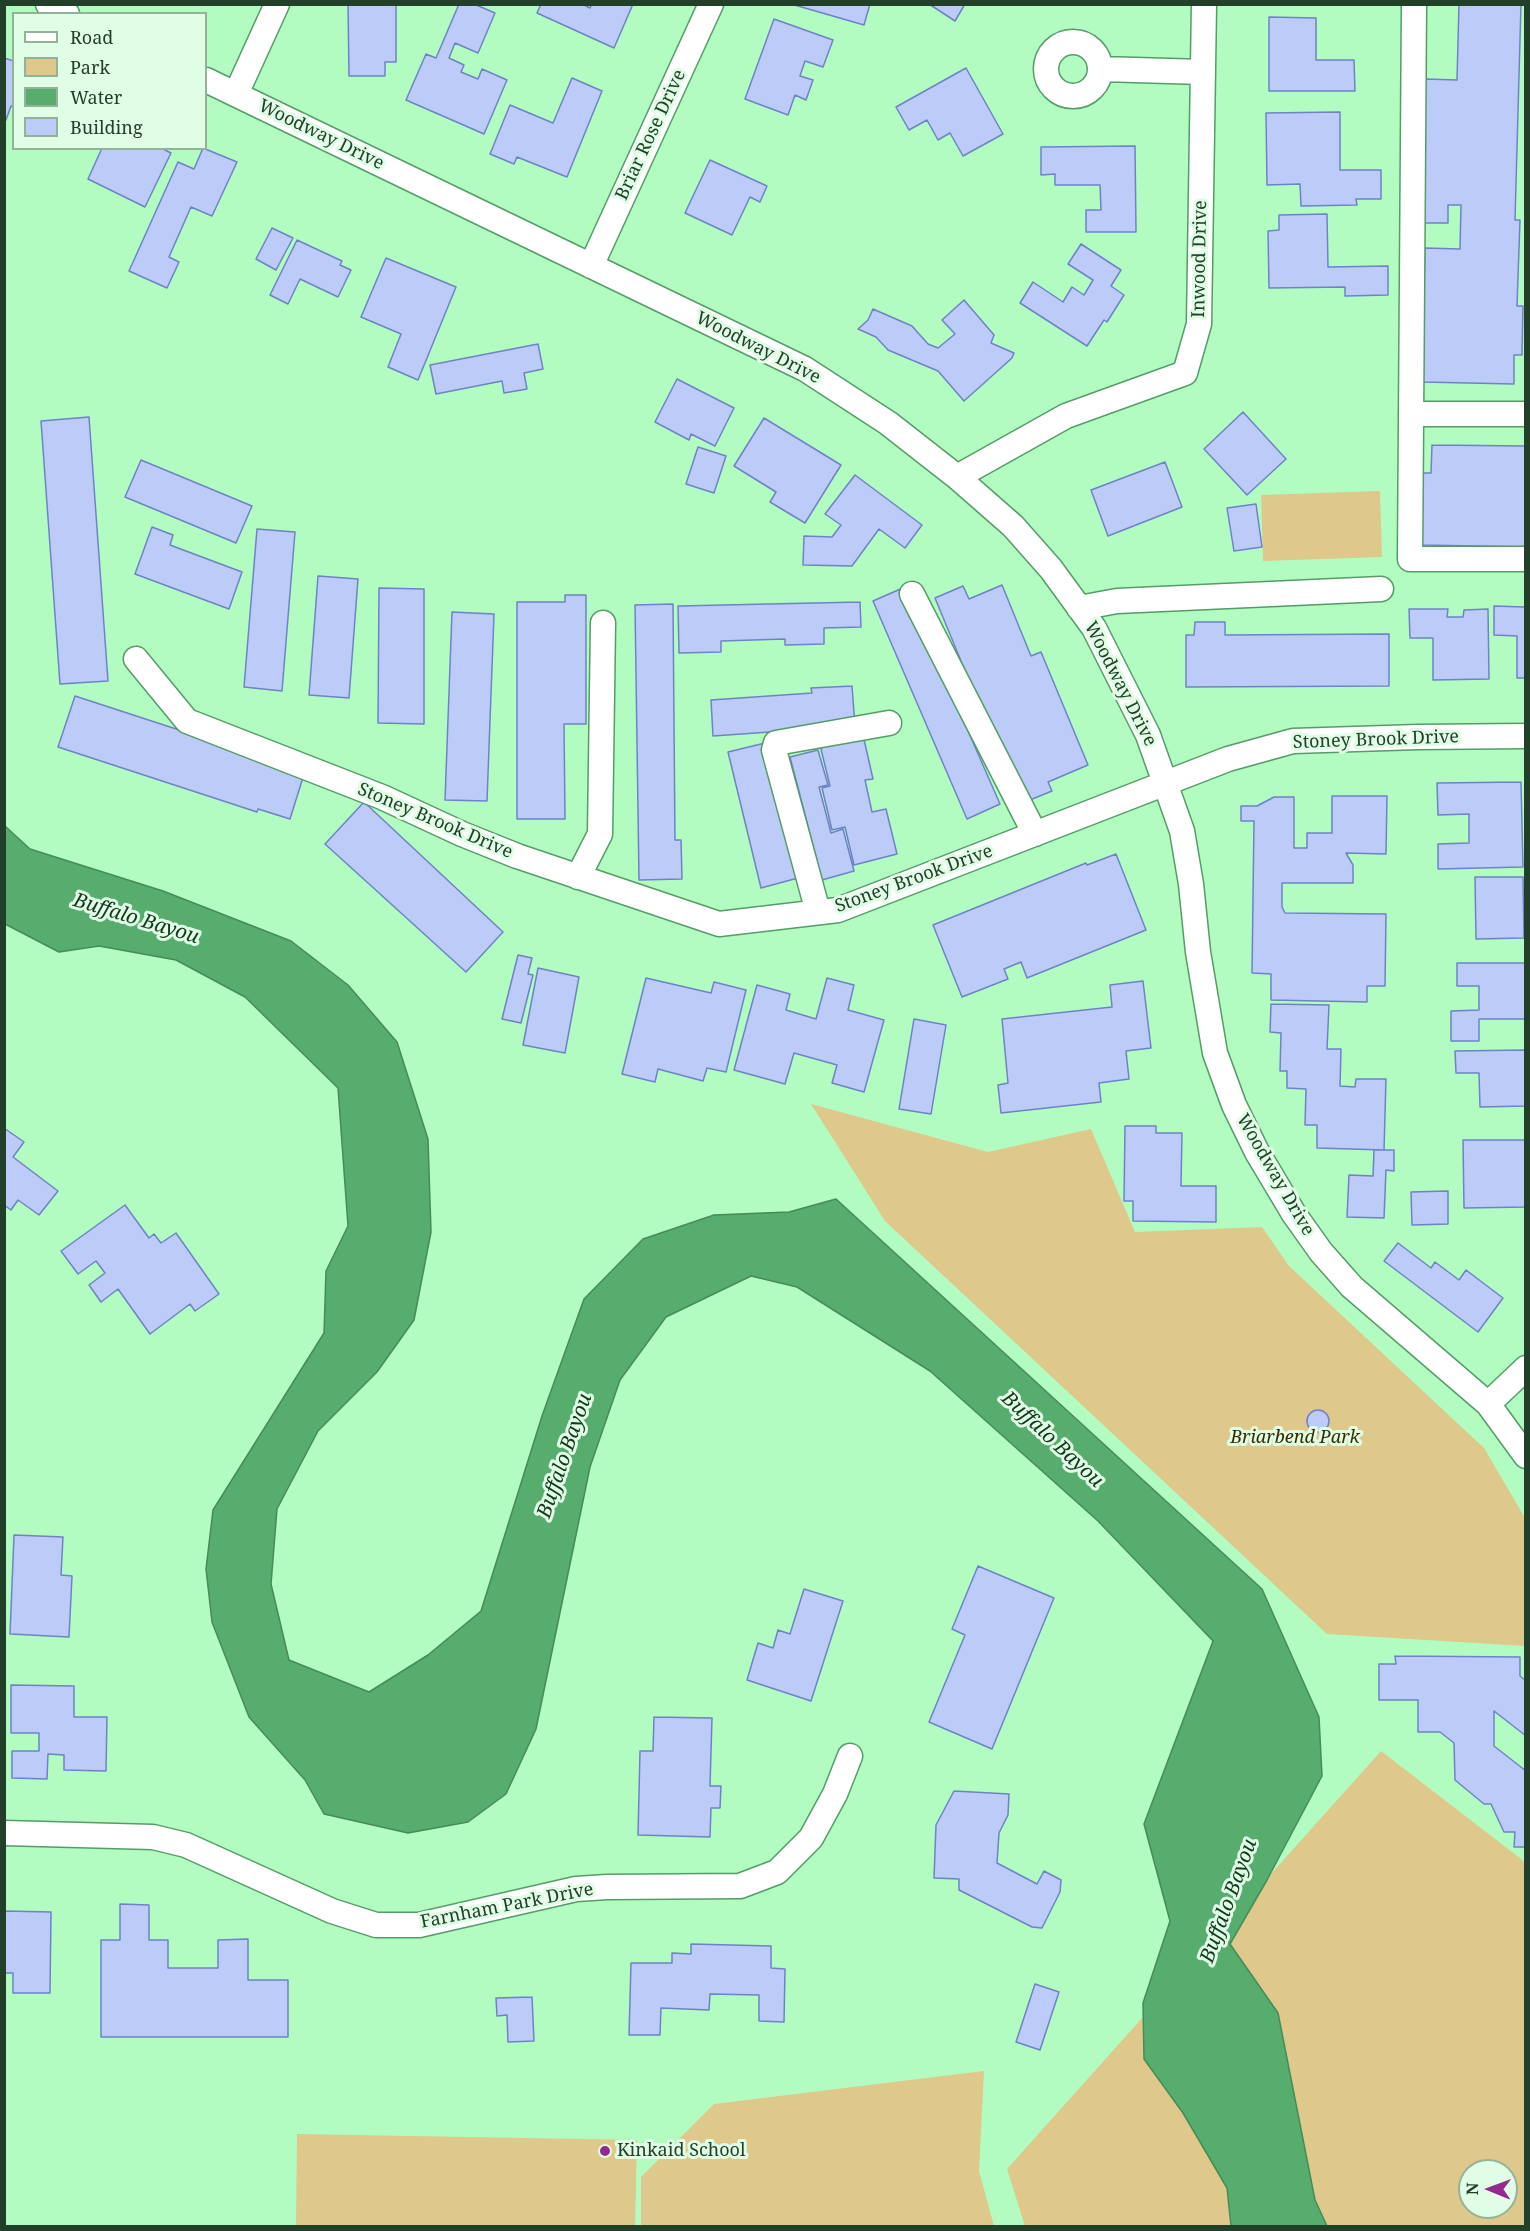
<!DOCTYPE html>
<html>
<head>
<meta charset="utf-8">
<style>
	body { margin:0 }
	#map { position:relative; width:1530px; height:2231px; overflow:hidden; background:#b2fcc2; font-family:"Noto Serif",serif }
	canvas { display:block }
	.frame { position:absolute; inset:0; border:6px solid #224029; pointer-events:none }
	.legend { position:absolute; left:12px; top:12px; width:195px; height:138px; box-sizing:border-box; background:#e0fde6; border:2px solid #94b19a; margin:0; padding:8px 10px; list-style:none; font-size:18px; color:#224029 }
	.legend li { display:flex; align-items:center; gap:12px; height:30px }
	.legend b { width:30px; border:2px solid #94b19a }
	.north { position:absolute; left:1458px; top:2159px; width:60px; height:60px; box-sizing:border-box; background:#e0fde6; border:2px solid #94b19a; border-radius:50%; rotate:271deg; font-size:16px; font-weight:700; line-height:24px; text-align:center; color:#224029 }
	.north::after { content:''; display:block; margin:auto; width:21px; height:27px; background:#942a8d; clip-path:polygon(50% 0,100% 100%,50% 72%,0 100%) }
</style>
</head>
<body>
<div id="map">
<canvas width="1530" height="2231"></canvas>
<div class="frame"></div>
<ul class="legend">
<li><b style="height:8px;background:#fff"></b>Road</li>
<li><b style="height:16px;background:#dec88b"></b>Park</li>
<li><b style="height:16px;background:#56ad6e"></b>Water</li>
<li><b style="height:16px;background:#bccbf7"></b>Building</li>
</ul>
<div class="north">N</div>
</div>
<script>
const ctx = document.querySelector('canvas').getContext('2d');
ctx.lineJoin = 'round';
function fill(path, color) { ctx.fillStyle = color; ctx.fill(path, 'evenodd'); }
const shape = rows => new Path2D(rows.map(r => 'M' + r).join(''));
function stroke(path, color, width, dash) { ctx.strokeStyle = color; ctx.lineWidth = width; ctx.lineCap = dash ? 'butt' : 'round'; ctx.setLineDash(dash || []); ctx.stroke(path); }
function drawText(font, color, halo, rows, align = 'center') {
  ctx.font = font + ' "Noto Serif",serif'; ctx.lineWidth = 6; ctx.setLineDash([]); ctx.textBaseline = 'middle'; ctx.strokeStyle = halo; ctx.fillStyle = color; for (const [text, x, y, turn = 0] of rows) {
    ctx.save(); ctx.translate(x, y); ctx.rotate((+turn || 0) * Math.PI / 180); ctx.textAlign = isNaN(turn) ? turn : align; if (halo) ctx.strokeText(text, 0, 0); ctx.fillText(text, 0, 0); ctx.restore();
  }
}
const green = shape([
	[1380,491,1382,557,1263,561,1261,495],
	[811,1104,988,1152,1091,1129,1135,1232,1262,1227,1289,1266,1484,1448,1525,1518,1525,1646,1327,1634,885,1221],
	[1381,1751,1525,1862,1525,2226,1025,2226,1007,2169],
	[1470,2171,1506,2171,1506,2207,1470,2207],
	[984,2071,979,2171,994,2226,641,2226,641,2177,714,2104],
	[297,2134,637,2140,635,2226,296,2226]
]);
const water = shape([
	[5,826,30,849,163,891,291,941,348,985,397,1042,428,1139,431,1232,414,1320,377,1372,318,1431,277,1509,271,1584,289,1660,369,1692,428,1655,481,1611,542,1416,584,1299,643,1239,714,1215,789,1212,836,1199,1262,1589,1319,1717,1322,1776,1267,1880,1230,1944,1278,2013,1315,2200,1327,2226,1231,2226,1227,2188,1183,2113,1144,2059,1143,2003,1170,1921,1144,1824,1213,1641,1098,1521,930,1371,797,1287,751,1276,666,1317,620,1380,590,1467,536,1729,506,1794,468,1822,408,1833,324,1814,305,1780,249,1717,212,1622,206,1569,213,1510,324,1333,326,1271,348,1226,338,1088,245,997,176,960,99,946,59,952,5,924,5,826]
]);
const building = shape([
	[348,4,396,4,396,62,385,62,385,76,349,76,348,4],
	[459,4,474,4,495,13,478,53,455,43,449,58,464,65,461,72,478,79,482,69,507,80,484,134,406,100,426,54,436,58,459,4],
	[541,4,582,4,590,8,592,4,633,4,614,48,537,13,541,4],
	[791,4,870,4,864,25,791,4],
	[929,4,965,4,955,21,929,4],
	[1459,4,1521,4,1515,220,1520,220,1517,306,1523,306,1522,355,1514,355,1514,384,1422,382,1425,248,1460,249,1461,205,1448,205,1448,223,1421,223,1425,79,1457,80,1459,4],
	[1269,17,1316,18,1316,60,1354,60,1355,91,1269,91,1269,17],
	[774,19,833,40,823,67,805,61,800,76,813,80,806,100,795,95,788,115,745,99,774,19],
	[4,58,14,61,14,107,11,106,6,120,4,120,4,58],
	[966,68,1003,134,963,156,950,133,938,140,927,120,909,130,896,107,966,68],
	[572,78,602,91,567,177,517,157,514,164,490,154,510,105,553,123,572,78],
	[1340,112,1340,170,1381,170,1381,199,1356,199,1357,205,1301,206,1300,184,1267,185,1266,113,1340,112],
	[1135,146,1136,232,1086,232,1086,210,1101,210,1100,185,1055,185,1055,174,1041,175,1041,147,1135,146],
	[102,148,161,148,171,153,145,207,88,179,102,148],
	[203,148,237,162,212,216,191,207,169,257,179,262,167,288,129,271,178,162,194,169,203,148],
	[710,160,767,186,760,202,750,197,732,235,685,213,710,160],
	[1327,214,1328,267,1388,266,1388,295,1345,296,1345,287,1269,288,1268,231,1279,230,1279,215,1327,214],
	[272,228,293,238,276,270,256,259,272,228],
	[297,240,342,261,340,265,351,270,338,297,300,279,288,304,270,295,297,240],
	[1081,244,1121,270,1111,286,1124,295,1107,322,1104,320,1087,346,1020,303,1033,282,1063,302,1072,287,1084,295,1093,280,1068,264,1081,244],
	[386,258,456,287,418,380,388,367,401,334,361,317,386,258],
	[964,300,994,335,991,343,1014,353,1012,358,964,401,938,371,888,350,876,337,858,329,868,320,873,309,912,326,928,344,938,348,955,334,942,320,964,300],
	[538,344,543,369,524,373,527,389,504,393,502,381,436,394,430,365,538,344],
	[677,379,734,408,715,446,691,434,689,440,655,422,677,379],
	[1243,412,1286,459,1247,495,1204,449,1243,412],
	[89,417,108,681,60,684,41,421,89,417],
	[764,418,841,465,805,523,770,502,776,492,734,466,764,418],
	[1432,445,1526,446,1526,547,1422,545,1422,473,1431,473,1432,445],
	[698,447,726,456,714,493,686,484,698,447],
	[141,460,252,506,236,543,125,497,141,460],
	[1165,462,1182,507,1108,536,1091,490,1165,462],
	[855,475,922,525,905,548,879,529,852,566,803,565,804,536,832,537,841,525,825,514,855,475],
	[1256,504,1262,547,1234,551,1227,508,1256,504],
	[152,527,173,535,170,545,242,572,229,609,135,574,152,527],
	[257,529,295,532,282,691,244,687,257,529],
	[318,576,358,579,349,698,309,695,318,576],
	[1002,585,1031,656,1041,652,1088,765,1048,782,1052,791,1020,804,935,598,963,586,969,599,1002,585],
	[905,587,1000,804,967,819,873,601,905,587],
	[379,588,424,589,424,724,378,723,379,588],
	[565,595,586,595,586,724,564,724,565,819,517,819,517,602,565,602,565,595],
	[860,602,861,627,824,628,824,644,785,645,785,639,721,641,721,652,679,653,678,606,860,602],
	[673,604,675,840,681,840,682,879,639,880,635,605,673,604],
	[1494,606,1525,607,1526,678,1517,678,1517,636,1494,635,1494,606],
	[1409,609,1448,609,1447,617,1463,617,1464,610,1488,609,1489,679,1433,680,1433,638,1410,638,1409,609],
	[452,612,494,614,487,801,445,800,452,612],
	[1195,622,1225,622,1225,635,1389,634,1389,686,1186,687,1186,635,1194,635,1195,622],
	[852,686,855,726,713,736,711,700,812,693,811,688,852,686],
	[75,696,305,771,290,819,258,809,257,812,58,747,75,696],
	[863,735,873,779,865,780,872,812,886,809,897,854,854,865,845,827,832,830,822,788,830,786,820,745,863,735],
	[765,743,798,878,761,888,728,752,765,743],
	[818,750,828,785,819,787,831,833,843,829,854,871,822,880,790,757,818,750],
	[1521,782,1523,867,1438,869,1438,844,1469,843,1469,814,1438,815,1437,783,1521,782],
	[1332,796,1387,796,1386,854,1346,853,1353,865,1353,883,1282,883,1282,907,1285,913,1386,914,1385,986,1367,986,1367,1002,1271,1000,1271,974,1252,973,1254,821,1241,821,1241,806,1257,806,1274,797,1294,797,1294,848,1307,848,1307,833,1332,833,1332,796],
	[364,802,503,932,466,972,325,844,364,802],
	[1116,854,1146,930,1027,978,1021,962,1004,969,1008,979,962,997,933,925,1086,863,1087,865,1116,854],
	[1475,877,1523,877,1524,938,1476,939,1475,877],
	[518,955,532,958,528,974,533,975,521,1023,502,1019,518,955],
	[1457,963,1526,963,1526,1019,1479,1019,1479,1041,1451,1041,1451,1011,1479,1010,1479,986,1457,986,1457,963],
	[538,968,579,977,565,1053,523,1045,538,968],
	[646,978,711,993,714,982,746,990,726,1072,707,1068,703,1081,658,1069,655,1082,622,1074,646,978],
	[827,978,854,985,848,1010,884,1020,864,1092,832,1083,837,1065,794,1053,785,1084,734,1070,757,985,790,994,786,1010,816,1019,827,978],
	[1143,981,1151,1048,1126,1051,1129,1079,1099,1083,1101,1102,1001,1113,998,1085,1008,1083,1002,1019,1112,1007,1110,985,1143,981],
	[1271,1004,1329,1005,1327,1049,1341,1049,1340,1086,1355,1087,1356,1079,1386,1079,1384,1150,1317,1148,1317,1125,1305,1125,1306,1089,1287,1088,1287,1071,1280,1071,1281,1033,1270,1032,1271,1004],
	[914,1019,946,1025,931,1114,899,1109,914,1019],
	[1526,1050,1526,1106,1480,1107,1479,1073,1456,1073,1455,1051,1526,1050],
	[1125,1126,1156,1126,1156,1133,1182,1133,1181,1186,1216,1186,1216,1222,1133,1221,1133,1201,1124,1201,1125,1126],
	[4,1128,24,1142,13,1157,58,1191,39,1215,18,1200,11,1210,4,1205,4,1128],
	[1463,1140,1526,1140,1526,1207,1464,1208,1463,1140],
	[1374,1150,1394,1150,1394,1171,1386,1170,1384,1218,1347,1217,1349,1175,1373,1176,1374,1150],
	[1448,1191,1448,1224,1412,1225,1411,1192,1448,1191],
	[125,1205,149,1238,154,1234,161,1243,176,1233,219,1294,195,1311,190,1304,150,1334,118,1289,101,1302,89,1285,105,1273,96,1261,78,1274,61,1251,125,1205],
	[1398,1243,1431,1268,1435,1262,1459,1280,1466,1270,1503,1298,1478,1332,1384,1261,1398,1243],
	'1307 1421a11 11 0 1 1 22 0a11 11 0 1 1-22 0Z',
	[14,1535,63,1537,61,1575,72,1576,69,1637,10,1634,14,1535],
	[978,1566,1054,1598,992,1749,929,1722,965,1635,952,1629,978,1566],
	[804,1589,843,1601,811,1701,747,1680,758,1643,773,1648,778,1630,790,1634,804,1589],
	[1395,1656,1520,1657,1520,1676,1526,1681,1526,1736,1494,1711,1494,1746,1526,1771,1526,1847,1514,1847,1515,1832,1504,1832,1491,1804,1484,1804,1455,1780,1454,1743,1440,1732,1418,1732,1418,1700,1379,1700,1379,1664,1396,1664,1395,1656],
	[11,1685,74,1686,74,1717,107,1717,106,1771,64,1770,64,1755,48,1754,47,1779,12,1778,12,1751,39,1751,39,1733,11,1733,11,1685],
	[654,1717,712,1718,710,1786,721,1786,720,1808,711,1808,710,1837,638,1835,640,1751,653,1751,654,1717],
	[954,1791,1009,1794,1008,1815,999,1833,997,1863,1037,1884,1044,1871,1061,1880,1060,1892,1042,1928,1032,1927,959,1890,959,1879,934,1878,936,1825,954,1791],
	[120,1904,149,1905,149,1940,168,1940,168,1968,218,1968,218,1940,248,1939,248,1980,288,1980,288,2037,101,2037,101,1940,120,1940,120,1904],
	[4,1911,51,1912,50,1993,13,1993,13,1973,4,1973,4,1911],
	[691,1944,771,1946,771,1968,785,1969,784,2022,759,2021,759,1995,710,1994,709,2010,661,2008,660,2035,629,2035,631,1963,672,1963,672,1953,691,1954,691,1944],
	[1035,1984,1059,1992,1040,2050,1016,2042,1035,1984],
	[532,1997,534,2041,508,2042,507,2015,497,2016,496,1998,532,1997]
]);
const minor = shape([
	[48,4,67,14],
	[1414,4,1410,559,1526,559],
	'1046 69a27 27 0 1 1 54 0a27 27 0 1 1-54 0Z',
	[1101,69,1203,72],
	[206,80,805,369,888,423,957,477,1013,526,1051,569,1094,628,1148,735,1182,831,1191,884,1198,952,1215,1053,1234,1105,1257,1152,1294,1214,1321,1252,1352,1287,1488,1404,1526,1456],
	[236,94,277,4],
	[591,266,711,4],
	[1411,414,1526,414],
	[957,477,1066,416,1185,373,1199,324,1204,4],
	[912,594,1035,834],
	[1079,608,1117,601,1381,589],
	[136,659,187,721,382,797,462,834,517,856,719,924,838,910,1228,759,1293,741,1418,737,1526,736],
	[578,877,600,834,603,623],
	[818,912,774,750,776,743,889,723],
	[1488,1404,1526,1368],
	[4,1833,153,1837,186,1845,332,1911,376,1925,419,1925,576,1889,607,1887,740,1886,777,1872,811,1838,835,1794,850,1756]
]);
const markers = [
	[605,2151,6,"#942a8d"]
];
const streetNames = [
	["Woodway Drive",321,135,26],
	["Briar Rose Drive",651,135,-65],
	["Inwood Drive",1200,259,-89],
	["Woodway Drive",758,348,27],
	["Woodway Drive",1120,684,63],
	["Stoney Brook Drive",1376,740,-2],
	["Stoney Brook Drive",435,821,23],
	["Stoney Brook Drive",914,879,-20],
	["Woodway Drive",1275,1175,60],
	["Farnham Park Drive",507,1906,-11]
];
const parkNames = [
	["Briarbend Park",1295,1438]
];
const poiNames = [
	["Kinkaid School",617,2151]
];
const waterNames = [
	["Buffalo Bayou",136,919,17],
	["Buffalo Bayou",1052,1440,43],
	["Buffalo Bayou",565,1456,-71],
	["Buffalo Bayou",1229,1901,-70]
];
fill(green, '#dec88b');
fill(water, '#56ad6e');
stroke(water, '#468c59', 1.5);
fill(building, '#bccbf7');
stroke(building, '#6e83c7', 1.5);
stroke(minor, '#559c68', 27);
stroke(minor, '#fff', 24);
for (const [x, y, r, color] of markers) { const dot = new Path2D(); dot.arc(x, y, r, 0, 2 * Math.PI); ctx.fillStyle = color; ctx.fill(dot); stroke(dot, '#e0fde6', 2); }
drawText('18px', '#224029', '#e0fde6', streetNames);
drawText('italic 18px', '#392c00', '#e0fde6', parkNames);
drawText('18px', '#224029', '#e0fde6', poiNames, 'left');
drawText('italic 20px', '#13381e', '#e0fde6', waterNames);
</script>
</body>
</html>
